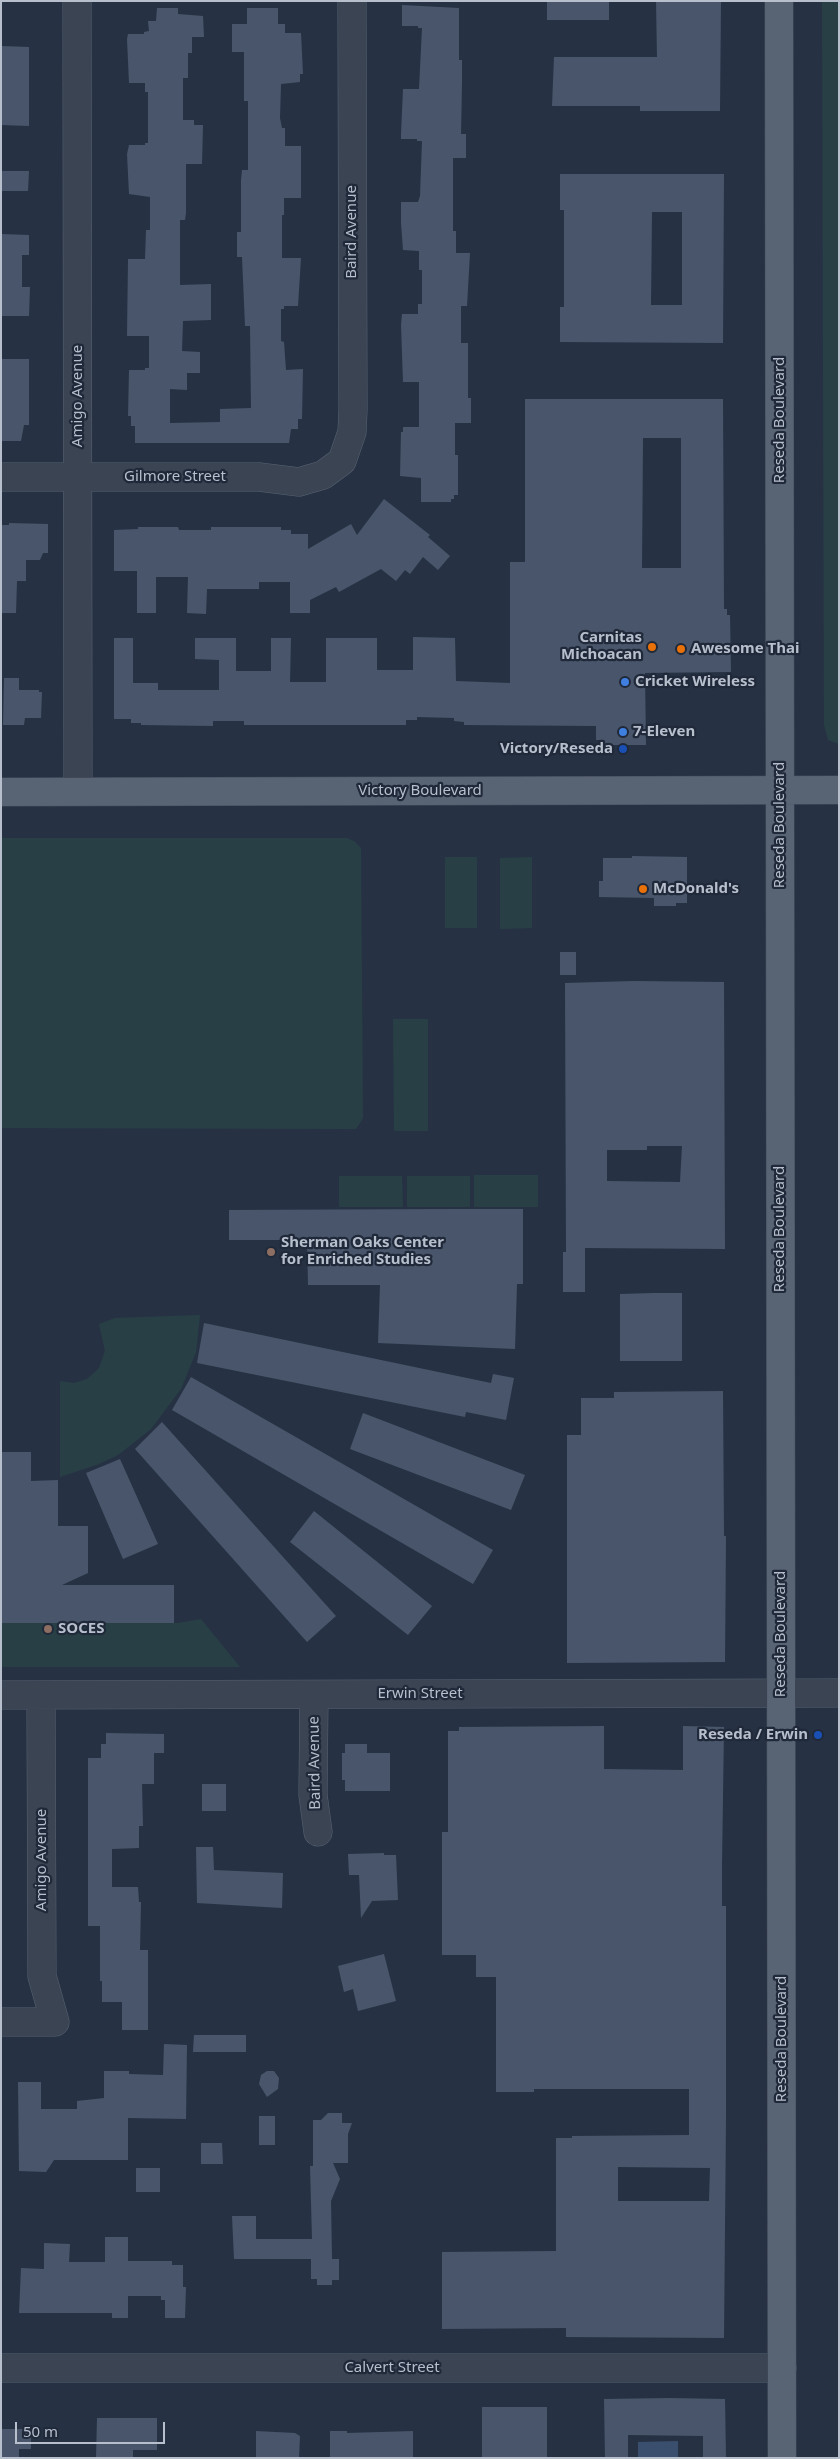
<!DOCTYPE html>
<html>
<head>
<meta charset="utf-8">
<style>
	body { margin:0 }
	#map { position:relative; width:840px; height:2459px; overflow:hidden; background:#263244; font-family:"Noto Sans",sans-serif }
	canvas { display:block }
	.frame { position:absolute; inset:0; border:2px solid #b7bfcd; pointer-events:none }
	.scale { position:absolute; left:15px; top:2422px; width:150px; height:22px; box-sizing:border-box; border:2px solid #b7bfcd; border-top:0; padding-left:6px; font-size:15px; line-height:18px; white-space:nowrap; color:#b7bfcd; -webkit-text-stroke:4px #1f2939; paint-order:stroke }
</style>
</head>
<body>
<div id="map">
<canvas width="840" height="2459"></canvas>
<div class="frame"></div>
<div class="scale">50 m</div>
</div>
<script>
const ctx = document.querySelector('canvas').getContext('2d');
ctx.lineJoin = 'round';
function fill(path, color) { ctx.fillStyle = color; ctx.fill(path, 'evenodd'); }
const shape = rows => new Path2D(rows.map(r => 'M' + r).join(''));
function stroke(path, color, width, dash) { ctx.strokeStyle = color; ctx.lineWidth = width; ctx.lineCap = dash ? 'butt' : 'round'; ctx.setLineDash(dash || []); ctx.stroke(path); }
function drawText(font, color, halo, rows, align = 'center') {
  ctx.font = font + ' "Noto Sans",sans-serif'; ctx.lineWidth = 4.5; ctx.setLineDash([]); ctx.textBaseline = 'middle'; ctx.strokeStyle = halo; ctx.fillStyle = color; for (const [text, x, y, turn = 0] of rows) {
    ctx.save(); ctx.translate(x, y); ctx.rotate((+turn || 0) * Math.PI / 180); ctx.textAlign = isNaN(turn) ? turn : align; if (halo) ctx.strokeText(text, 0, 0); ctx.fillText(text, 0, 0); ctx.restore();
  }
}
const green = shape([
	[822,1,839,1,839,744,828,740,824,725],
	[1,838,347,838,354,841,361,848,363,1118,356,1129,1,1128],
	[445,857,477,857,477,928,445,928],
	[532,857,532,928,500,929,500,858],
	[393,1019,428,1019,428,1131,394,1131],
	[474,1175,538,1175,538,1207,474,1207],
	[339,1176,402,1176,403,1207,339,1207],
	[407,1176,470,1176,470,1207,407,1207],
	[200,1315,196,1352,181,1389,151,1429,118,1455,99,1464,60,1477,60,1381,74,1383,87,1379,99,1368,105,1351,99,1324,115,1318],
	[201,1619,240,1667,1,1667,1,1623,178,1623]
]);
const water = shape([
	[678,2441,678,2458,638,2458,638,2442]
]);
const building = shape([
	[547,1,609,1,609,20,547,20],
	[656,1,721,1,720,111,640,111,640,106,552,106,554,57,657,57],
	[402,5,459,8,459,60,462,60,462,83,461,134,466,134,466,158,453,158,453,231,456,231,456,253,470,253,467,306,461,306,461,343,468,343,468,398,471,398,471,423,455,423,455,455,458,455,458,495,454,495,454,499,451,499,451,502,421,502,421,478,400,476,401,432,403,432,403,427,419,427,419,382,403,382,401,325,402,314,418,314,418,304,422,304,422,270,419,270,419,251,403,250,401,223,401,202,418,202,420,196,422,141,417,141,417,139,401,139,401,134,403,89,419,89,422,28,418,28,418,26,402,26],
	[157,8,178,8,178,14,203,16,204,37,192,37,192,53,188,53,188,78,183,78,183,120,194,120,194,125,203,125,202,164,186,164,186,213,185,220,180,220,180,285,211,284,211,320,183,321,182,351,200,352,200,373,187,373,187,390,170,389,170,423,220,422,220,409,251,408,250,326,245,326,242,257,237,257,237,232,241,232,241,180,242,170,248,170,248,101,244,101,244,52,232,52,232,24,247,24,247,8,278,8,278,24,285,24,285,33,301,33,303,74,300,74,300,82,281,84,280,118,282,128,285,128,285,146,301,146,301,198,284,198,284,215,282,215,282,258,301,258,298,306,284,306,284,309,281,309,281,341,284,342,286,370,303,369,302,419,298,419,298,429,291,429,289,443,135,443,135,426,131,426,131,416,128,416,129,370,145,370,145,368,149,368,149,336,127,336,128,259,145,259,146,230,150,230,150,197,129,194,127,154,129,145,145,145,145,143,148,143,148,92,145,92,145,83,129,83,127,39,128,34,144,34,144,32,149,31,148,21,156,21],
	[1,46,29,47,29,126,1,125],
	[1,171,29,171,28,191,1,191],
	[560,174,724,174,723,343,560,342,560,307,564,307,564,210,560,210],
	[652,212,682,212,682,305,651,305],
	[1,234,29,235,29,255,22,255,22,287,30,287,29,316,1,316],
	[1,359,29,359,29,425,24,425,21,441,1,441],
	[525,399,723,399,724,609,727,609,727,615,730,615,731,672,645,673,646,745,601,745,601,740,596,740,596,726,464,725,464,722,454,721,454,718,417,717,417,720,406,720,406,725,244,725,244,721,213,721,213,726,141,725,141,723,131,723,131,719,114,719,114,638,133,638,133,683,158,683,158,690,219,690,219,660,195,659,195,638,236,638,236,671,271,671,271,638,291,638,290,682,326,682,326,638,377,638,377,670,413,670,413,637,455,638,456,681,510,683,510,562,525,562],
	[643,438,681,438,681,568,642,568],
	[384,499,430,535,428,537,450,556,438,570,423,557,410,574,405,570,396,581,381,569,339,592,336,587,310,600,310,613,290,613,290,582,259,582,259,589,207,589,206,614,187,613,188,577,156,577,156,613,137,613,137,571,114,571,114,530,138,529,138,527,178,527,179,530,211,530,211,527,281,527,281,530,291,530,291,534,308,534,308,549,351,524,357,535],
	[9,523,48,524,48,553,43,553,40,560,26,560,26,581,17,581,16,613,1,613,1,525,9,525],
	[4,678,19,678,19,690,39,690,39,692,42,692,41,718,25,718,24,725,3,725],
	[632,856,687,857,687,903,676,903,676,906,654,906,654,898,599,897,599,881,603,881,603,858,632,858],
	[560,952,576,952,576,975,560,975],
	[634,981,724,982,725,1249,585,1248,585,1292,563,1292,563,1252,566,1252,565,983],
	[647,1146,682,1146,680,1182,607,1181,607,1150,647,1150],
	[450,1209,523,1209,523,1284,517,1284,515,1349,378,1343,380,1285,308,1285,307,1240,229,1240,229,1210],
	[654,1293,682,1293,682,1361,620,1361,620,1294],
	[204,1323,491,1383,493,1374,514,1378,506,1420,466,1412,465,1417,197,1363],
	[191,1377,493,1550,473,1584,172,1410],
	[723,1391,724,1536,726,1536,725,1662,567,1663,567,1435,581,1435,581,1398,614,1398,614,1392],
	[363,1413,525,1475,511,1510,350,1449],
	[162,1422,336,1616,307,1642,135,1449],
	[1,1452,31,1452,31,1481,58,1480,58,1526,88,1526,88,1573,62,1585,174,1585,174,1623,1,1623],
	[120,1459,158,1544,123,1559,86,1473],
	[314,1511,432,1606,408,1635,290,1542],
	[604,1726,604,1769,683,1770,683,1726,724,1727,722,1865,722,1906,726,1906,726,2117,724,2338,566,2337,566,2328,442,2329,442,2252,556,2251,556,2138,572,2138,572,2136,689,2135,689,2089,534,2089,534,2092,496,2092,496,1977,476,1977,476,1955,442,1955,442,1832,448,1832,448,1731,459,1731,459,1727],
	[618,2167,710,2168,709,2201,618,2201],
	[106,1733,164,1734,164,1753,154,1753,154,1784,142,1784,143,1826,139,1826,139,1848,112,1849,112,1887,138,1887,139,1902,141,1902,140,1950,148,1950,148,2030,122,2030,122,2002,102,2002,102,1981,100,1981,100,1926,88,1926,88,1758,101,1758,101,1744,106,1744],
	[345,1744,367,1744,367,1753,390,1753,390,1791,345,1791,345,1780,342,1780,342,1753,345,1753],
	[202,1784,226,1784,226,1811,202,1811],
	[196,1847,213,1847,214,1870,283,1873,282,1908,197,1903],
	[384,1853,384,1855,396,1855,398,1900,372,1901,361,1918,359,1875,349,1875,348,1854],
	[384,1954,396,2001,358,2011,353,1989,344,1992,338,1966],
	[194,2035,246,2035,246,2052,193,2052],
	[164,2044,187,2045,186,2119,128,2118,128,2160,54,2160,46,2172,19,2171,18,2082,41,2082,41,2109,77,2109,77,2101,104,2098,104,2071,129,2071,129,2074,163,2075],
	[267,2071,274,2071,279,2078,278,2089,267,2097,259,2084,261,2075],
	[328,2113,342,2113,342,2123,352,2123,348,2134,348,2163,333,2163,340,2179,331,2201,332,2259,339,2259,339,2280,332,2280,332,2285,317,2285,317,2279,311,2279,311,2259,234,2259,232,2216,256,2216,256,2239,312,2239,310,2166,313,2166,313,2120,321,2120],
	[259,2116,275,2116,275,2145,259,2145],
	[201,2143,222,2143,223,2164,201,2164],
	[136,2168,160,2168,160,2192,136,2192],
	[105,2237,128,2237,128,2261,172,2261,172,2265,183,2265,183,2287,186,2287,185,2318,165,2318,165,2300,161,2300,161,2296,128,2296,128,2318,112,2318,112,2313,19,2313,21,2268,44,2269,44,2243,70,2244,69,2262,105,2262],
	[670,2398,725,2399,726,2458,703,2457,703,2436,628,2435,628,2458,605,2458,604,2399],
	[482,2407,547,2407,547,2458,482,2458],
	[97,2418,157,2418,157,2450,133,2450,133,2458,96,2458],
	[1,2429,31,2429,31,2449,19,2449,19,2458,1,2458],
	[256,2431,295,2433,300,2436,299,2458,256,2458],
	[330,2431,347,2431,347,2433,413,2431,413,2458,330,2458]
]);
const minor = shape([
	[77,1,78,791],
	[1,477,259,477,299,482,323,475,342,461,352,432,353,410,352,1],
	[1,1695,839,1693],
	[314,1695,313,1795,318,1832],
	[1,2022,55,2022,42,1976,41,1695],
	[1,2368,782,2368]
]);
const major = shape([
	[779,1,782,2458],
	[1,792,839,790]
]);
const markers = [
	[652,647,5,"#e8710a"],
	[681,649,5,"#e8710a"],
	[625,682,5,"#3f7fe0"],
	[623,732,5,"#3f7fe0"],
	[623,749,5,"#1a4fb4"],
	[643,889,5,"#e8710a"],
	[271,1252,5,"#8d6e63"],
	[48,1629,5,"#8d6e63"],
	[818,1735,5,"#1a4fb4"]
];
const streetNames = [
	["Baird Avenue",352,232,-90],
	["Amigo Avenue",78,396,-90],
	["Reseda Boulevard",780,420,-90],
	["Gilmore Street",175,477],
	["Victory Boulevard",420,791],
	["Reseda Boulevard",780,825,-90],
	["Reseda Boulevard",780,1229,-90],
	["Reseda Boulevard",781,1634,-90],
	["Erwin Street",420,1694],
	["Baird Avenue",315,1763,-91],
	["Amigo Avenue",42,1860,-90],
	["Reseda Boulevard",782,2039,-90],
	["Calvert Street",392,2368]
];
const poiNames = [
	["Carnitas",642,638,"right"],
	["Michoacan",642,655,"right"],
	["Awesome Thai",691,649],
	["Cricket Wireless",635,682],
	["7-Eleven",633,732],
	["Victory/Reseda",613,749,"right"],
	["McDonald's",653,889],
	["Sherman Oaks Center",281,1243],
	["for Enriched Studies",281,1260],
	["SOCES",58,1629],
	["Reseda / Erwin",808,1735,"right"]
];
fill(green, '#284045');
fill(water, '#3a4e6d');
fill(building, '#49556a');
stroke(minor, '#586271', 29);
stroke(major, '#444d5d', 29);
stroke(minor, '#3a4453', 28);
stroke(major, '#586373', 28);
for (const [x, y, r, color] of markers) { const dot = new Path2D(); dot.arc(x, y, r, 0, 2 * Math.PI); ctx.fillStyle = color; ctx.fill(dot); stroke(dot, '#1f2939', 2); }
drawText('15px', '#b7bfcd', '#1f2939', streetNames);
drawText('bold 15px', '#b7bfcd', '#1f2939', poiNames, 'left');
</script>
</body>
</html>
